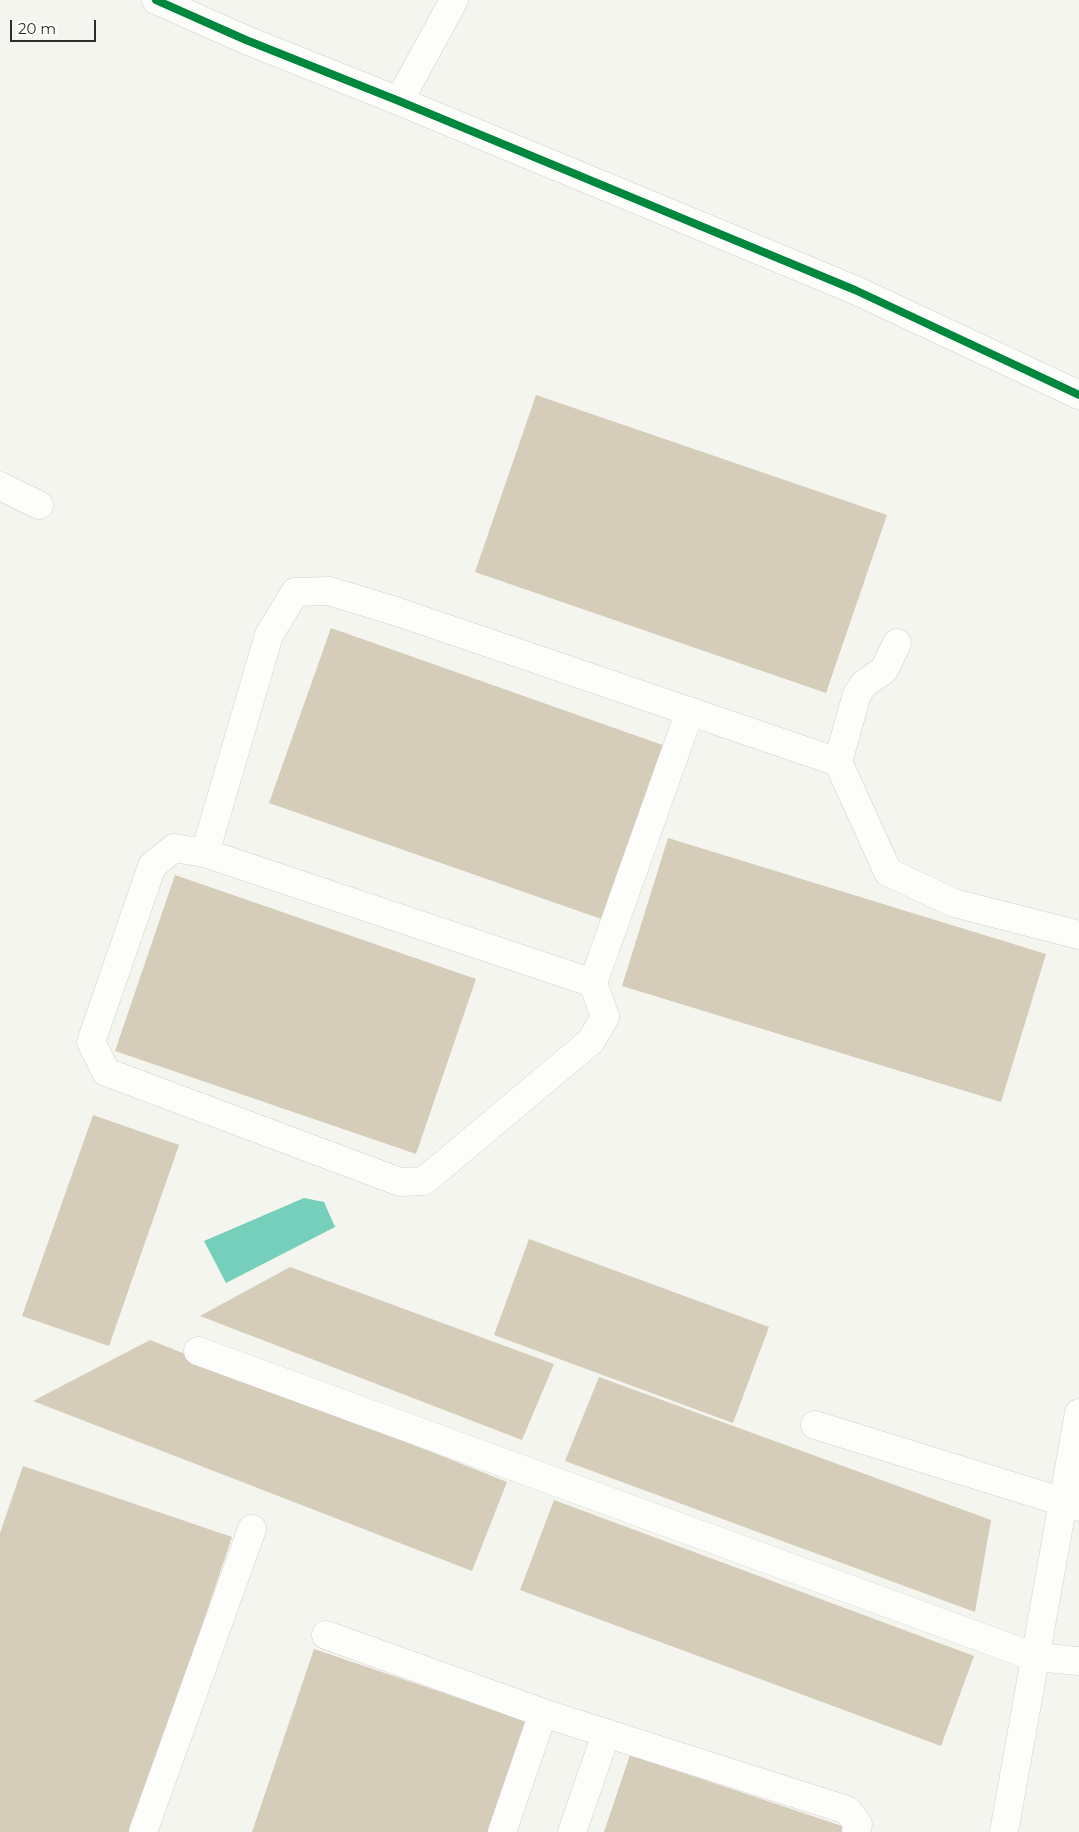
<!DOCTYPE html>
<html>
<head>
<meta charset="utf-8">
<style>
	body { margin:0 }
	#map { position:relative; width:1079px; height:1832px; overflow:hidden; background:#f4f5ee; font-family:Montserrat,sans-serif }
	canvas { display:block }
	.scale { position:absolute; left:10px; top:20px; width:86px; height:22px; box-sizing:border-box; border:2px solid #2d2e29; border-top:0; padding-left:6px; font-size:15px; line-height:18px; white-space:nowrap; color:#2d2e29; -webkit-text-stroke:4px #fff; paint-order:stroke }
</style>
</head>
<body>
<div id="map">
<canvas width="1079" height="1832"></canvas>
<div class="scale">20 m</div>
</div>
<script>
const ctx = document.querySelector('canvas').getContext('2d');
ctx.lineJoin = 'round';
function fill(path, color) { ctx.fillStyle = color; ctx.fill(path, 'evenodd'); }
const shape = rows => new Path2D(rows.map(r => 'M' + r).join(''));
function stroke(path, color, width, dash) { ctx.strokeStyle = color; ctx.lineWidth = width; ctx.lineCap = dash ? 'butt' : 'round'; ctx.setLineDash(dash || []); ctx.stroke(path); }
const water = shape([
	[304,1198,324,1202,335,1227,226,1283,204,1241]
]);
const building = shape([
	[536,395,887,515,826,693,475,572],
	[331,628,671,748,610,922,269,803],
	[668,838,1046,954,1001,1102,622,986],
	[175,875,476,979,416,1154,115,1051],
	[93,1115,179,1145,109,1346,22,1316],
	[529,1239,769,1327,733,1423,494,1335],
	[290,1267,554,1364,522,1440,200,1316],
	[150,1340,507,1482,472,1571,33,1401],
	[599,1377,991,1520,975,1612,565,1461],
	[23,1466,232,1537,132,1832,0,1832,0,1533],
	[554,1500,974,1656,941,1746,520,1590],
	[314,1649,532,1723,495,1832,252,1832],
	[630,1755,848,1828,847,1832,604,1832]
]);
const minor = shape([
	[156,0,246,40,399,101,855,290,1079,395],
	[399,101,454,0],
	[0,486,39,505],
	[838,762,857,694,864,684,884,670,897,643],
	[205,853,174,848,152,866,91,1042,106,1072,400,1182,424,1181,591,1041,605,1017,593,983,690,711],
	[593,983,205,853,269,635,295,592,329,591,395,611,838,762,888,872,954,903,1079,935],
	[198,1351,1035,1657,1079,1661],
	[815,1425,1079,1507],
	[326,1635,543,1713,502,1832],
	[543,1713,847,1810,858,1824,856,1832],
	[143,1832,252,1529],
	[572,1832,606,1734],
	[1004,1832,1079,1413]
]);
const cycleway = shape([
	[156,0,246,40,399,101,855,290,1079,395]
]);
fill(water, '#75cfba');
fill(building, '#d5ccb9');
stroke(minor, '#d0d1cb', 29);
stroke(minor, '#fdfefc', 28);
stroke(cycleway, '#00873e', 8);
</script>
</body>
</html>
